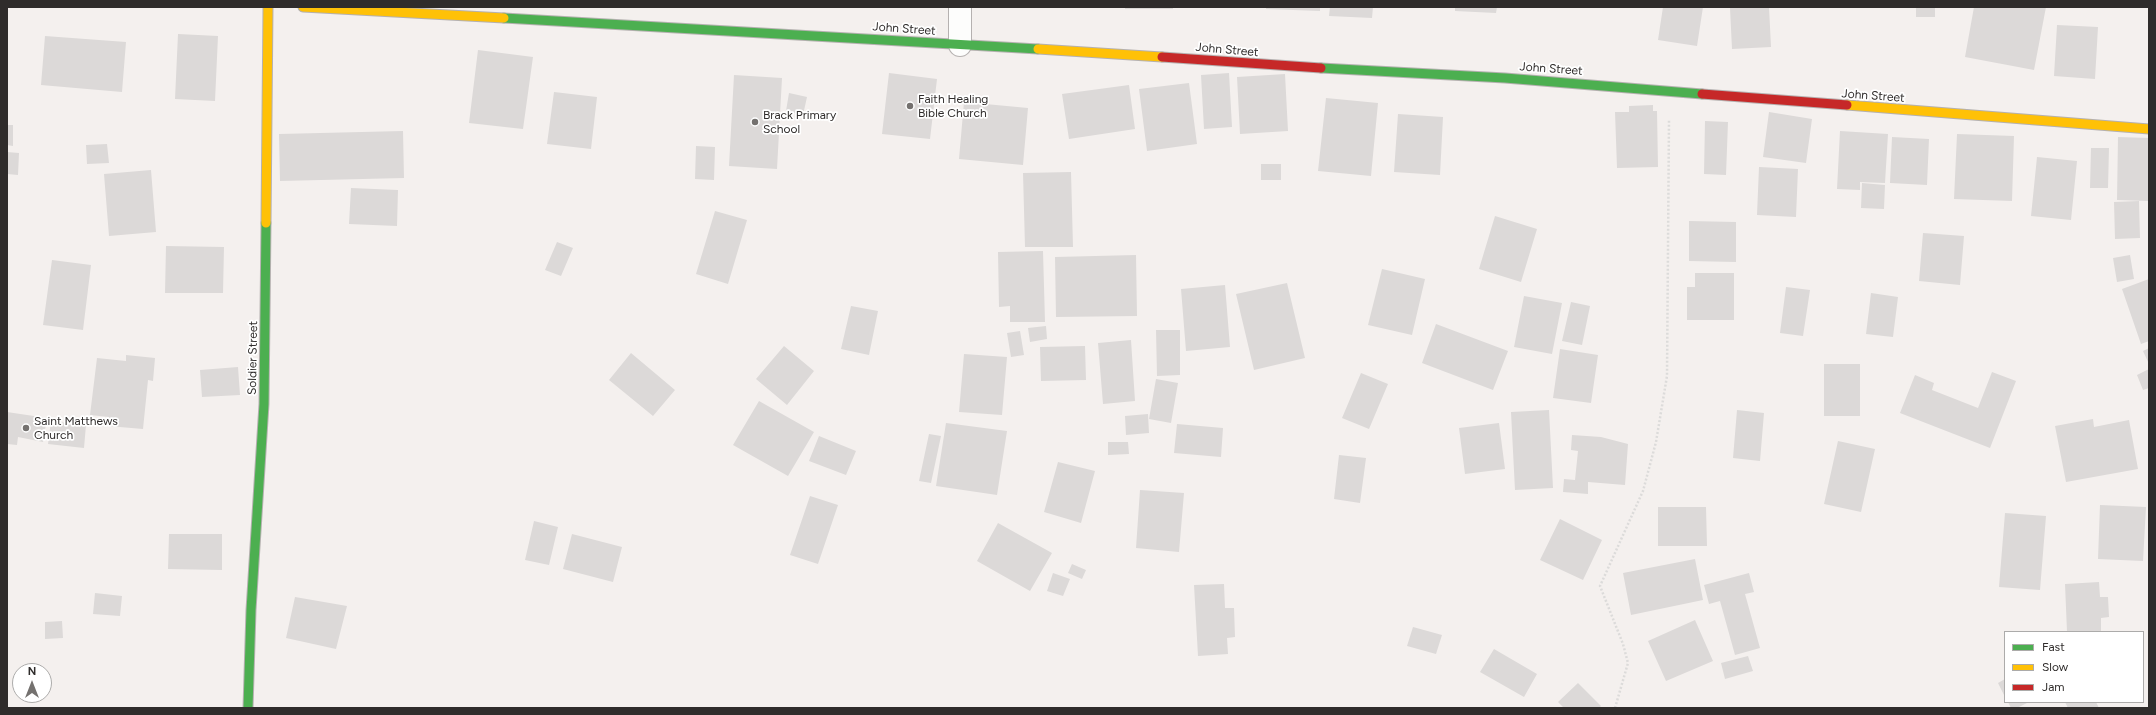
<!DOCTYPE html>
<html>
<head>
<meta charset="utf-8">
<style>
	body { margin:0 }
	#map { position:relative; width:2156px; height:715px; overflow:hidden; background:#f4f0ee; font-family:Figtree,sans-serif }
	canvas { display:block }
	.frame { position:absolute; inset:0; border:8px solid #2f2c2b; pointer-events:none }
	.legend { position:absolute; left:2004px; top:631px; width:140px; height:72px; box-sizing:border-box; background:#fff; border:1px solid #acabaa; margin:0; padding:5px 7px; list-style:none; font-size:12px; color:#2f2c2b }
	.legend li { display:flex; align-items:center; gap:8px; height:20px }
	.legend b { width:20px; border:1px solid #acabaa }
	.north { position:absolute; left:12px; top:663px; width:40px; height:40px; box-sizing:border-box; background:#fff; border:1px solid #acabaa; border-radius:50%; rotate:0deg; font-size:11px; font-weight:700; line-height:16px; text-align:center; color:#2f2c2b }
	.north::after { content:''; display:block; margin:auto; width:14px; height:18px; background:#74716f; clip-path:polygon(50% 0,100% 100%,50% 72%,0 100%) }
</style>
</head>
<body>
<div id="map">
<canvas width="2156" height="715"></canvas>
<div class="frame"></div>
<ul class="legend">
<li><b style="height:5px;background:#4caf50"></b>Fast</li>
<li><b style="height:5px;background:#ffc107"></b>Slow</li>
<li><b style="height:5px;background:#c62828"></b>Jam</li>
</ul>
<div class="north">N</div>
</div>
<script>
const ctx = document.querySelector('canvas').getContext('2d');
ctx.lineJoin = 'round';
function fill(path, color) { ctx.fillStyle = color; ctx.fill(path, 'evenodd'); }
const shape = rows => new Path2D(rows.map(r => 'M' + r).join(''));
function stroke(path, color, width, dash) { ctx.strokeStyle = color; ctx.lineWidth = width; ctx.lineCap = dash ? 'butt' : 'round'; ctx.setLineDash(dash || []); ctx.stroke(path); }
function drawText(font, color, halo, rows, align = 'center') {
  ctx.font = font + ' Figtree,sans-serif'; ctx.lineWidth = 3.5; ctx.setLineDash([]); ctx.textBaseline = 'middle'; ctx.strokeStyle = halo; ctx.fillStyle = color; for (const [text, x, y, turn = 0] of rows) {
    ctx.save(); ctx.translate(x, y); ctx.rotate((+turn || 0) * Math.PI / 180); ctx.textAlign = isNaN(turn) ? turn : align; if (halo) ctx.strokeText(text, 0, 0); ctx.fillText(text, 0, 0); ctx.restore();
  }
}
const building = shape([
	[1125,7,1173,7,1173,9,1125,9],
	[1266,7,1320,7,1320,11,1266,9],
	[1330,7,1373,7,1372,18,1329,16],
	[1455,7,1497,7,1496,13,1455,11],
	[1663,7,1703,7,1697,46,1658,40],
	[1769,7,1771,47,1732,49,1730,8],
	[1916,7,1935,7,1935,17,1916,17],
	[1974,7,2046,7,2034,70,1965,57],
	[2057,25,2098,27,2095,79,2054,76],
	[178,34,218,36,215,101,175,99],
	[45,36,126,42,122,92,41,85],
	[478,50,533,57,523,129,469,123],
	[889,73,937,79,930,139,882,134],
	[1229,73,1232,127,1204,129,1201,75],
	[1285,74,1288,131,1240,134,1237,77],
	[734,75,782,78,777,169,729,166],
	[1189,83,1197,144,1147,151,1139,89],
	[1129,85,1135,129,1069,139,1062,94],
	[554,92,597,97,591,149,547,144],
	[789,93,807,97,803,115,786,111],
	[1326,98,1378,103,1371,176,1318,171],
	[964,102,1028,108,1023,165,959,159],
	[1653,105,1653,111,1657,111,1658,167,1617,168,1615,112,1629,112,1629,106],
	[1769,112,1812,119,1806,163,1763,157],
	[1398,114,1443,117,1440,175,1394,172],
	[1705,121,1728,122,1726,175,1704,174],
	[7,125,13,125,13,146,7,145],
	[403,131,404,178,280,181,279,134],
	[1840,131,1888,134,1885,183,1860,182,1860,190,1837,189],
	[1957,134,2014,136,2012,201,1954,199],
	[1892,137,1929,139,1927,185,1890,183],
	[2118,137,2149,138,2149,201,2117,200],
	[107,144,109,163,87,164,86,145],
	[696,146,715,147,714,180,695,179],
	[2091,148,2109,148,2108,188,2090,188],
	[7,152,19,153,18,175,7,174],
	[2037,157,2077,161,2071,220,2031,216],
	[1261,164,1281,164,1281,180,1261,180],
	[1759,167,1798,169,1796,217,1757,215],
	[151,170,156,232,109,236,104,174],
	[1071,172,1073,247,1025,247,1023,173],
	[1862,183,1885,185,1884,209,1861,208],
	[351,188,398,190,397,226,349,224],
	[2139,201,2140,238,2115,239,2114,202],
	[715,211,747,220,728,284,696,274],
	[1495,216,1537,229,1521,282,1479,269],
	[1689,221,1736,222,1736,262,1689,261],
	[1923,233,1964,236,1960,285,1919,281],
	[557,242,573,248,561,276,545,270],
	[166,246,224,247,223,293,165,293],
	[1043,251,1045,322,1010,322,1010,306,999,307,998,252],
	[1136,255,1137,316,1056,317,1055,257],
	[2130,255,2134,279,2117,282,2113,258],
	[52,260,91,265,83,330,43,325],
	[1382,269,1425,279,1412,335,1368,325],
	[1695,273,1734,273,1734,320,1687,320,1687,287,1695,287],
	[2149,279,2149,341,2141,344,2122,289],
	[1287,283,1305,358,1254,370,1236,294],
	[1225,285,1230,347,1186,351,1181,289],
	[1786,287,1810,290,1803,336,1780,333],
	[1871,293,1898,297,1893,337,1866,334],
	[1524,296,1562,303,1552,354,1514,347],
	[1571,302,1590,306,1582,345,1562,341],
	[851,306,878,311,869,355,841,349],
	[1436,324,1508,351,1493,390,1422,363],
	[1046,326,1047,339,1030,342,1028,328],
	[1156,330,1180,330,1180,375,1157,376],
	[1020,331,1024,355,1011,357,1007,333],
	[1131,340,1135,401,1103,404,1098,343],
	[784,346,814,371,787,405,756,379],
	[1085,346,1086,380,1041,381,1040,347],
	[2149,348,2149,364,2143,351],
	[1560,349,1598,355,1591,403,1553,398],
	[631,353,675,390,653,416,609,380],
	[964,354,1007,357,1002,415,959,412],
	[126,355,155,358,153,381,148,380,143,429,108,426,109,417,90,415,97,358,126,361],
	[1824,364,1860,364,1860,416,1824,416],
	[238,367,240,395,202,397,200,370],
	[2149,369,2149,388,2143,390,2137,375],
	[1992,372,2016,381,1990,448,1900,413,1915,375,1934,383,1932,390,1978,408],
	[1361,373,1388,384,1369,429,1342,418],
	[1156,379,1178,383,1171,423,1149,419],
	[759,401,814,432,788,476,733,445],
	[1549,410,1553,488,1515,490,1511,412],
	[1737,410,1764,413,1760,461,1733,458],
	[7,412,47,418,43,442,18,437,17,445,7,444],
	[1148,414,1149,433,1126,435,1125,416],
	[2093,419,2094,427,2129,420,2138,469,2066,482,2055,426],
	[51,421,86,425,84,448,48,444],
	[946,423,1007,431,997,495,936,486],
	[1499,423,1505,469,1465,474,1459,428],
	[1177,424,1223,428,1221,457,1174,453],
	[929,434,941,436,931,483,919,481],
	[1572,435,1601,437,1628,444,1625,485,1588,482,1588,494,1563,492,1564,479,1575,480,1578,451,1571,450],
	[819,436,856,451,846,475,809,461],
	[1838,441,1875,449,1861,512,1824,504],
	[1108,442,1128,442,1129,454,1108,455],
	[1339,455,1366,458,1360,503,1334,499],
	[1058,462,1095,471,1081,523,1044,512],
	[1140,490,1184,493,1179,552,1136,548],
	[810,496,838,505,818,564,790,555],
	[2100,505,2146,507,2143,561,2098,559],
	[1658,507,1706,507,1707,546,1658,546],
	[2005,513,2046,516,2040,590,1999,587],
	[1560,519,1602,540,1583,580,1540,560],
	[534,521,558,527,549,565,525,560],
	[998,523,1052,553,1030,591,977,561],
	[169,534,222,534,222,570,168,569],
	[572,534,622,547,613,582,563,569],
	[1695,559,1703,600,1631,615,1623,573],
	[1072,564,1086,570,1082,579,1068,573],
	[1053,573,1070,579,1063,596,1047,591],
	[1749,573,1754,592,1745,594,1760,648,1735,655,1720,601,1709,604,1704,585],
	[2099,582,2100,597,2108,597,2109,617,2101,618,2101,632,2067,632,2065,584],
	[1224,584,1225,608,1234,608,1235,637,1227,638,1228,654,1198,656,1194,585],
	[95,593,122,596,120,616,93,614],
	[295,597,347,606,336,649,286,638],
	[1695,620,1713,661,1666,681,1648,641],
	[62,621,63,638,45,639,45,622],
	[1413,627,1442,635,1436,654,1407,646],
	[1494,649,1537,674,1524,697,1480,672],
	[1748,656,1753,671,1725,679,1721,663],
	[2005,679,2005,697,1998,683],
	[1578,683,1601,706,1599,708,1564,708,1558,702],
	[2008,702,2029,702,2017,708,2011,708],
	[2065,702,2096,702,2099,708,2068,708]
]);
const path = shape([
	[1615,708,1628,663,1623,644,1600,586,1643,491,1656,442,1667,376,1669,119]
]);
const street = shape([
	[960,7,960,45]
]);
const fast = shape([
	[504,18,1038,49],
	[1321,68,1505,78,1702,94],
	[248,708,251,610,264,404,266,223]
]);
const slow = shape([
	[303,7,504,18],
	[1038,49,1162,57],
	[1847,105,2149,129],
	[266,223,268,7]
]);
const jam = shape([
	[1162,57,1321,68],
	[1702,94,1847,105]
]);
const markers = [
	[910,106,4,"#74716f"],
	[755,122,4,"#74716f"],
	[26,428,4,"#74716f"]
];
const streetNames = [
	["John Street",904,29,4],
	["John Street",1227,50,5],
	["John Street",1551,69,4],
	["John Street",1873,96,4],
	["Soldier Street",253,358,-89]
];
const poiNames = [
	["Faith Healing",918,99],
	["Bible Church",918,113],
	["Brack Primary",763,115],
	["School",763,129],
	["Saint Matthews",34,421],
	["Church",34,435]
];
fill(building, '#dcd9d8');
stroke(street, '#b5b1b0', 24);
stroke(fast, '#b5b1b0', 11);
stroke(slow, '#b5b1b0', 11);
stroke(jam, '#b5b1b0', 11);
stroke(path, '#dcdbda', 2.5, [2, 2]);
stroke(street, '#fdfdfc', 22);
stroke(fast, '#4caf50', 9);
stroke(slow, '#ffc107', 9);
stroke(jam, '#c62828', 9);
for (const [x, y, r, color] of markers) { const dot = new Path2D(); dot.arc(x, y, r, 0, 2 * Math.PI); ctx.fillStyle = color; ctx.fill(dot); stroke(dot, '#fff', 1.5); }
drawText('12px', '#2f2c2b', '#fff', streetNames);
drawText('12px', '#2f2c2b', '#fff', poiNames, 'left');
</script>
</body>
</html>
